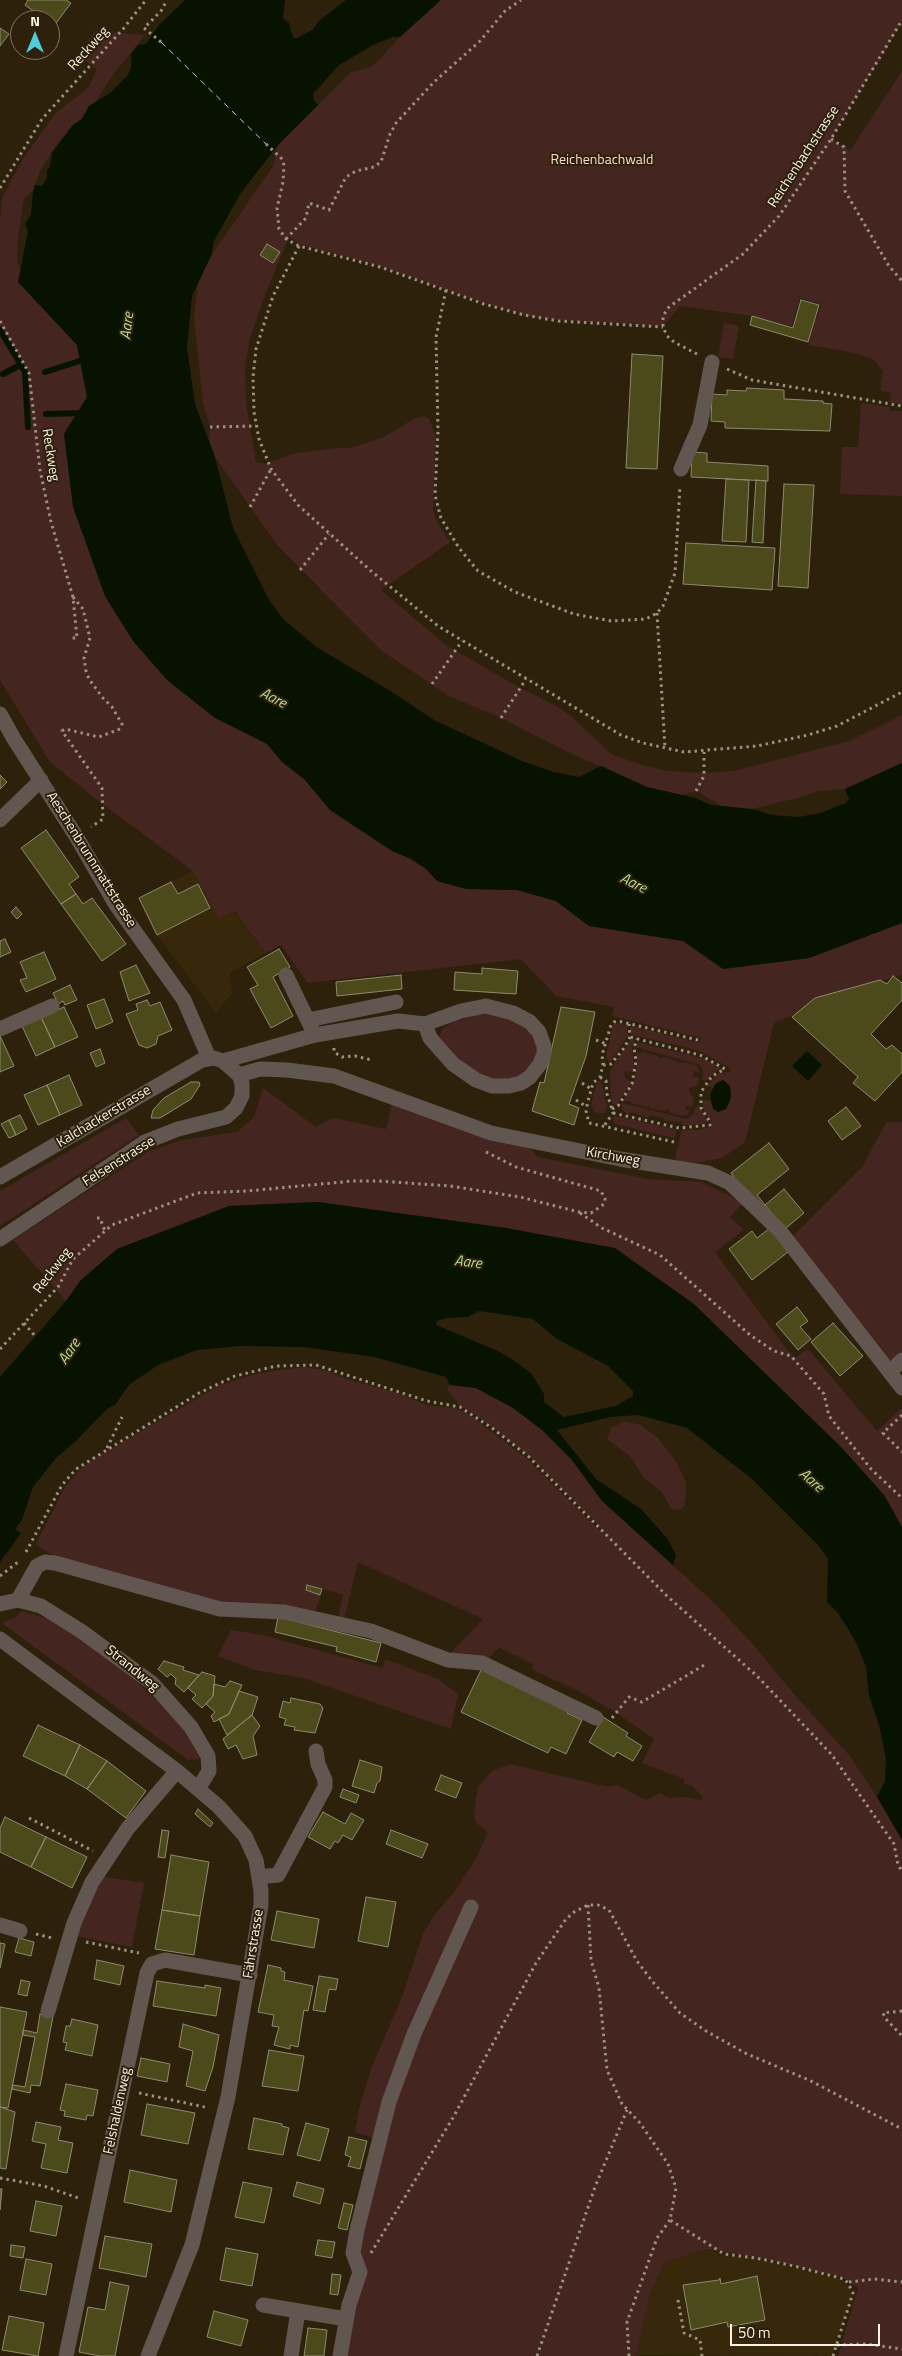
<!DOCTYPE html>
<html>
<head>
<meta charset="utf-8">
<style>
	body { margin:0 }
	#map { position:relative; width:902px; height:2356px; overflow:hidden; background:#2d210c; font-family:"Titillium Web",sans-serif }
	canvas { display:block }
	.north { position:absolute; left:10px; top:10px; width:50px; height:50px; box-sizing:border-box; background:#2d210c; border:1px solid #7f7462; border-radius:50%; rotate:0deg; font-size:14px; font-weight:700; line-height:20px; text-align:center; color:#f9f1e3 }
	.north::after { content:''; display:block; margin:auto; width:18px; height:22px; background:#52cbd8; clip-path:polygon(50% 0,100% 100%,50% 72%,0 100%) }
	.scale { position:absolute; left:730px; top:2324px; width:150px; height:22px; box-sizing:border-box; border:2px solid #f9f1e3; border-top:0; padding-left:6px; font-size:15px; line-height:18px; white-space:nowrap; color:#f9f1e3; -webkit-text-stroke:4px #2d210c; paint-order:stroke }
</style>
</head>
<body>
<div id="map">
<canvas width="902" height="2356"></canvas>
<div class="north">N</div>
<div class="scale">50 m</div>
</div>
<script>
const ctx = document.querySelector('canvas').getContext('2d');
ctx.lineJoin = 'round';
function fill(path, color) { ctx.fillStyle = color; ctx.fill(path, 'evenodd'); }
const shape = rows => new Path2D(rows.map(r => 'M' + r).join(''));
function stroke(path, color, width, dash) { ctx.strokeStyle = color; ctx.lineWidth = width; ctx.lineCap = dash ? 'butt' : 'round'; ctx.setLineDash(dash || []); ctx.stroke(path); }
function drawText(font, color, halo, rows, align = 'center') {
  ctx.font = font + ' "Titillium Web",sans-serif'; ctx.lineWidth = 4; ctx.setLineDash([]); ctx.textBaseline = 'middle'; ctx.strokeStyle = halo; ctx.fillStyle = color; for (const [text, x, y, turn = 0] of rows) {
    ctx.save(); ctx.translate(x, y); ctx.rotate((+turn || 0) * Math.PI / 180); ctx.textAlign = isNaN(turn) ? turn : align; if (halo) ctx.strokeText(text, 0, 0); ctx.fillText(text, 0, 0); ctx.restore();
  }
}
const built = shape([
	[193,871,219,917,234,911,265,953,230,973,232,993,216,1013,157,935,139,898],
	[706,2249,724,2255,756,2258,843,2280,853,2293,832,2356,819,2356,819,2354,810,2356,636,2355,650,2292,665,2262]
]);
const green = shape([
	[441,0,902,0,902,20,894,36,831,139,850,151,902,71,902,404,890,402,891,393,880,390,883,371,874,360,855,353,808,345,821,304,800,298,792,326,752,316,680,306,663,326,559,320,524,315,484,303,380,266,300,244,289,237,266,292,256,321,249,342,245,369,246,402,256,462,266,464,291,454,334,448,351,448,384,437,415,418,424,416,429,419,436,437,433,509,438,524,450,542,381,590,446,645,515,685,558,707,572,717,611,754,645,766,668,771,703,773,734,771,849,741,902,715,902,763,845,789,818,791,805,796,752,809,722,806,696,791,681,795,647,787,566,751,501,718,449,696,382,651,278,546,215,457,209,441,210,427,203,403,194,318,198,280,211,256,273,166,278,145,350,73,373,66,400,37],
	[95,31,145,35,115,72,95,102,89,106,81,119,73,125,56,145,40,171,33,191,24,198,18,238,17,261,22,272,19,282,77,345,87,397,64,434,100,577,105,596,116,615,134,642,167,680,215,718,267,744,282,762,304,779,330,810,392,851,411,859,426,869,437,881,466,889,517,890,556,901,589,926,683,941,723,969,809,958,902,923,902,974,832,998,774,1023,745,1142,722,1158,686,1165,674,1163,682,1129,698,1130,710,1127,712,1124,703,1109,703,1101,710,1100,711,1104,731,1098,730,1086,723,1080,718,1082,713,1088,708,1085,718,1073,730,1072,731,1069,698,1050,632,1035,630,1029,631,1026,700,1043,701,1038,612,1016,614,1007,556,996,521,959,308,983,281,945,265,953,235,911,219,918,193,871,96,799,50,762,0,680,0,222,2,198,24,157,56,113,89,87,97,69,79,56],
	[724,323,739,326,733,359,718,357],
	[861,403,890,407,890,411,902,411,902,496,840,494,842,447,858,447],
	[481,1014,494,1014,526,1024,537,1041,536,1056,532,1066,515,1080,491,1079,470,1071,441,1042,440,1034,443,1028,456,1021],
	[617,1023,627,1026,628,1036,611,1061,608,1061,606,1057,613,1025],
	[631,1039,634,1040,632,1048,634,1069,633,1072,626,1071,624,1074,625,1078,630,1081,630,1084,617,1105,613,1104,611,1100,610,1071],
	[637,1042,705,1059,721,1068,705,1081,702,1080,703,1071,700,1065,636,1047],
	[636,1051,640,1054,643,1052,658,1056,660,1059,663,1057,677,1061,679,1063,682,1062,696,1065,700,1073,694,1071,693,1076,700,1079,697,1086,689,1088,689,1092,694,1098,692,1107,686,1106,685,1109,690,1110,688,1114,684,1116,669,1113,668,1109,665,1111,650,1108,649,1105,646,1107,631,1103,630,1101,623,1101,635,1078,637,1061],
	[601,1081,607,1107,605,1112,600,1114,594,1111,591,1104,597,1082],
	[263,1088,316,1127,333,1118,386,1129,392,1103,530,1148,538,1157,648,1179,700,1182,727,1194,742,1204,730,1217,744,1230,715,1252,785,1347,795,1358,808,1349,877,1431,902,1408,902,1527,884,1495,841,1447,767,1377,506,1228,318,1202,230,1206,117,1249,80,1281,66,1301,13,1240,149,1151,182,1140,237,1132,254,1117],
	[622,1103,687,1119,694,1113,696,1106,699,1105,708,1123,683,1126,682,1122,665,1121,663,1118,650,1115,647,1118,632,1112,628,1114,622,1110],
	[614,1116,676,1129,676,1136,673,1138,615,1124,612,1118],
	[126,1118,139,1135,0,1226,0,1191],
	[886,1122,902,1122,902,1352,892,1362,792,1237,863,1166],
	[303,1367,325,1370,347,1379,404,1395,426,1405,454,1408,467,1413,526,1458,606,1537,598,1525,528,1455,476,1415,460,1406,447,1389,450,1385,476,1388,513,1408,542,1430,572,1460,602,1501,711,1600,751,1642,793,1693,849,1755,877,1797,902,1840,902,2356,838,2356,858,2288,844,2278,756,2257,706,2249,665,2262,650,2293,636,2355,640,2356,340,2356,373,2138,355,2132,359,2109,372,2066,401,2000,423,1934,435,1914,455,1891,477,1857,488,1832,476,1823,474,1811,478,1787,492,1771,510,1764,608,1787,617,1785,646,1800,660,1793,669,1798,683,1797,702,1800,702,1796,692,1786,684,1784,684,1779,642,1763,654,1739,612,1710,576,1690,533,1670,532,1664,499,1647,486,1661,449,1655,483,1619,358,1562,344,1620,338,1618,343,1595,308,1584,306,1591,321,1595,315,1612,270,1604,235,1606,54,1556,36,1544,65,1487,80,1469,92,1460,220,1385,259,1373],
	[625,1421,641,1425,658,1438,677,1463,686,1482,686,1495,684,1507,680,1510,671,1509,662,1492,644,1478,630,1456,607,1439,611,1428],
	[21,1611,49,1619,78,1636,135,1680,176,1718,200,1753,201,1759,188,1760,2,1623,17,1617],
	[231,1630,262,1635,383,1668,385,1659,438,1679,458,1694,451,1729,303,1678,255,1670,218,1656],
	[100,1876,144,1883,132,1947,76,1936]
]);
const water = shape([
	[185,0,285,0,283,18,289,23,293,38,297,38,312,30,320,20,346,0,441,0,400,37,393,37,373,45,339,65,313,94,314,101,318,105,278,145,240,194,214,241,211,256,192,296,187,348,195,404,215,457,233,528,269,600,284,620,318,648,392,692,434,720,522,761,553,772,579,777,601,766,647,787,695,798,711,805,752,809,772,815,799,817,820,813,846,803,849,799,845,789,902,763,902,923,809,958,723,969,683,941,589,926,556,901,517,890,466,889,437,881,426,869,411,859,392,851,330,810,304,779,282,762,267,744,215,718,167,680,134,642,105,596,73,507,64,434,87,397,77,345,18,282,28,231,25,224,31,215,33,191,35,185,42,186,47,178,47,170,50,167,52,153,73,125,82,119,89,106,110,93,128,75,131,68,131,54,138,45,146,44,158,26],
	[807,1051,822,1065,808,1081,792,1066],
	[723,1080,730,1086,731,1098,726,1109,718,1112,713,1109,710,1095,715,1084],
	[318,1202,506,1228,615,1248,694,1304,841,1447,884,1495,902,1527,902,1840,877,1797,885,1781,886,1759,879,1725,869,1696,866,1667,856,1642,838,1613,827,1602,828,1559,818,1545,752,1479,687,1428,639,1415,610,1417,557,1430,596,1479,641,1509,667,1538,676,1555,673,1565,602,1501,572,1460,542,1430,513,1408,476,1388,450,1385,446,1377,374,1357,305,1347,240,1346,197,1350,158,1365,129,1385,115,1405,107,1409,76,1441,57,1457,33,1487,22,1520,15,1529,21,1533,0,1562,0,1377,66,1301,80,1281,117,1249,229,1206],
	[479,1311,533,1319,557,1339,608,1366,633,1391,633,1396,616,1406,564,1417,544,1402,544,1394,531,1373,513,1360,498,1351,436,1325,437,1321,447,1318,468,1317]
]);
const stream = shape([
	[0,330,25,372,28,427],
	[45,372,86,359],
	[3,374,20,365],
	[46,414,85,413]
]);
const ferry = shape([
	[161,42,266,144]
]);
const building = shape([
	[28,0,66,0,71,3,54,26,50,23,50,20,46,20,25,5,28,0],
	[0,28,9,34,0,46,0,28],
	[267,244,280,252,273,263,260,255,267,244],
	[801,300,819,305,808,342,750,325,752,316,793,328,801,300],
	[632,354,663,356,657,469,626,468,632,354],
	[747,388,784,390,784,399,823,401,823,403,832,404,830,431,725,428,725,422,711,421,712,394,727,395,727,390,746,391,747,388],
	[692,452,707,453,707,462,768,466,768,481,691,477,692,452],
	[726,479,749,480,746,542,722,541,726,479],
	[756,480,766,481,763,543,752,542,756,480],
	[784,484,814,485,808,588,778,586,784,484],
	[686,543,775,548,772,590,683,584,686,543],
	[0,775,7,782,0,789,0,775],
	[46,830,79,877,69,884,76,894,61,904,21,848,46,830],
	[171,882,178,894,198,884,210,908,157,935,139,898,171,882],
	[76,894,83,904,92,898,126,944,102,961,61,904,76,894],
	[16,907,22,914,17,919,11,912,16,907],
	[5,939,11,952,0,957,0,941,5,939],
	[279,949,290,967,273,977,293,1016,271,1028,250,989,258,985,247,967,279,949],
	[44,952,56,979,26,992,20,980,27,978,20,962,44,952],
	[136,965,150,993,129,1001,120,972,136,965],
	[482,968,518,971,516,994,454,990,455,972,482,974,482,968],
	[401,975,402,989,337,996,336,982,401,975],
	[893,976,902,983,902,1000,871,1034,886,1049,892,1045,902,1054,902,1072,875,1101,853,1083,858,1077,792,1017,815,998,880,980,887,984,893,976],
	[70,985,77,1000,65,1005,63,1001,58,1004,53,993,70,985],
	[104,999,113,1022,96,1029,87,1005,104,999],
	[147,1000,150,1006,160,1002,172,1030,158,1036,156,1044,147,1048,139,1045,126,1014,138,1010,136,1004,147,1000],
	[64,1007,78,1037,55,1047,41,1017,64,1007],
	[561,1007,595,1012,586,1056,569,1104,579,1108,574,1125,532,1111,540,1082,544,1083,561,1007],
	[41,1017,55,1047,36,1056,22,1026,41,1017],
	[0,1036,14,1066,0,1072,0,1036],
	[100,1049,105,1063,96,1067,90,1053,100,1049],
	[69,1075,82,1105,60,1115,47,1085,69,1075],
	[191,1082,199,1082,200,1085,191,1099,160,1118,151,1118,153,1110,164,1098,191,1082],
	[47,1085,60,1115,38,1125,24,1095,47,1085],
	[846,1107,861,1126,842,1140,828,1121,846,1107],
	[20,1115,27,1129,16,1135,9,1120,20,1115],
	[9,1120,16,1135,9,1138,1,1124,9,1120],
	[769,1143,789,1169,757,1195,765,1205,761,1208,751,1200,731,1173,769,1143],
	[784,1189,804,1213,785,1229,765,1205,784,1189],
	[770,1228,788,1252,752,1280,729,1249,752,1231,757,1238,770,1228],
	[797,1307,808,1321,800,1327,811,1339,798,1350,776,1324,797,1307],
	[833,1323,863,1356,840,1376,811,1342,833,1323],
	[307,1585,322,1589,320,1595,306,1590,307,1585],
	[278,1617,381,1643,376,1662,336,1651,337,1647,275,1632,278,1617],
	[164,1661,184,1667,183,1670,199,1675,184,1692,175,1684,176,1679,171,1674,167,1677,158,1669,164,1661],
	[482,1668,569,1710,567,1713,582,1720,566,1754,551,1747,548,1753,461,1712,482,1668],
	[202,1672,215,1676,213,1696,202,1708,192,1699,196,1695,188,1688,202,1672],
	[230,1681,242,1685,229,1714,214,1722,211,1716,215,1712,206,1704,213,1696,214,1684,225,1687,230,1681],
	[239,1691,258,1697,252,1715,227,1735,219,1719,229,1714,239,1691],
	[291,1698,320,1704,323,1708,315,1733,294,1730,295,1727,284,1725,286,1719,279,1717,283,1701,290,1703,291,1698],
	[252,1715,260,1726,253,1736,257,1755,243,1759,236,1745,228,1749,223,1739,252,1715],
	[603,1717,628,1733,626,1736,642,1746,633,1761,617,1752,614,1757,589,1742,603,1717],
	[38,1725,80,1745,65,1776,23,1756,38,1725],
	[80,1745,107,1761,87,1789,65,1776,80,1745],
	[360,1760,382,1767,380,1781,377,1783,374,1793,352,1786,360,1760],
	[107,1761,146,1791,126,1818,87,1789,107,1761],
	[441,1775,462,1783,456,1798,435,1790,441,1775],
	[343,1789,359,1795,356,1803,340,1797,343,1789],
	[198,1809,213,1823,210,1827,195,1814,198,1809],
	[323,1812,345,1824,351,1813,364,1820,352,1840,343,1835,338,1843,335,1841,330,1849,308,1837,323,1812],
	[5,1817,46,1837,31,1867,0,1852,0,1828,5,1817],
	[162,1830,169,1831,165,1858,158,1857,162,1830],
	[391,1830,428,1844,422,1858,386,1844,391,1830],
	[46,1837,87,1857,72,1888,31,1867,46,1837],
	[171,1855,209,1862,200,1916,162,1910,171,1855],
	[366,1897,396,1902,388,1947,358,1941,366,1897],
	[162,1910,200,1916,194,1955,155,1949,162,1910],
	[277,1911,319,1919,314,1948,271,1940,277,1911],
	[19,1938,34,1942,31,1956,15,1952,19,1938],
	[0,1943,5,1944,0,1968,0,1943],
	[97,1960,124,1966,120,1985,94,1979,97,1960],
	[268,1965,281,1968,281,1971,285,1972,284,1980,313,1986,308,2011,304,2010,298,2047,290,2045,290,2049,274,2045,279,2027,272,2026,274,2015,258,2012,268,1965],
	[319,1976,338,1979,336,1990,329,1989,325,2012,313,2010,319,1976],
	[21,1980,30,1982,27,1996,18,1994,21,1980],
	[157,1981,205,1988,205,1985,221,1988,216,2016,153,2006,157,1981],
	[0,2007,27,2012,8,2108,0,2107,0,2007],
	[40,2014,53,2016,40,2086,31,2085,30,2093,12,2089,13,2085,25,2087,35,2037,23,2035,23,2030,37,2033,40,2014],
	[72,2019,98,2025,92,2056,65,2050,67,2043,63,2042,66,2026,70,2026,72,2019],
	[183,2024,219,2035,213,2067,205,2091,186,2086,193,2051,179,2047,183,2024],
	[269,2050,304,2056,298,2091,262,2086,269,2050],
	[141,2058,170,2064,167,2082,137,2076,141,2058],
	[66,2084,98,2090,93,2116,87,2115,86,2120,64,2116,65,2111,60,2110,66,2084],
	[147,2104,195,2113,188,2144,141,2135,147,2104],
	[0,2107,15,2112,6,2169,0,2168,0,2107],
	[254,2118,282,2124,282,2126,289,2128,283,2155,248,2149,254,2118],
	[36,2122,61,2127,58,2140,73,2143,67,2173,41,2168,46,2144,32,2141,36,2122],
	[306,2123,329,2129,320,2161,297,2155,306,2123],
	[349,2137,367,2141,360,2169,348,2166,351,2157,345,2155,349,2137],
	[130,2170,177,2180,171,2212,124,2202,130,2170],
	[243,2182,272,2188,264,2223,235,2217,243,2182],
	[297,2182,324,2189,320,2204,293,2196,297,2182],
	[0,2189,2,2189,0,2210,0,2189],
	[36,2201,62,2206,56,2236,30,2231,36,2201],
	[344,2203,353,2205,347,2230,338,2228,344,2203],
	[105,2236,152,2244,146,2277,99,2268,105,2236],
	[318,2240,335,2242,332,2258,315,2255,318,2240],
	[11,2245,25,2247,23,2258,10,2256,11,2245],
	[226,2248,258,2254,252,2286,220,2280,226,2248],
	[26,2259,52,2264,46,2295,20,2290,26,2259],
	[332,2274,341,2275,338,2295,330,2294,332,2274],
	[757,2276,765,2320,728,2327,727,2322,691,2330,683,2285,719,2280,720,2278,721,2284,757,2276],
	[110,2282,129,2286,115,2356,100,2356,79,2352,88,2307,105,2310,110,2282],
	[214,2311,248,2320,241,2346,207,2337,214,2311],
	[9,2316,44,2323,38,2356,2,2350,9,2316],
	[308,2328,327,2330,324,2356,304,2356,308,2328]
]);
const path = shape([
	[161,42,144,28,161,11,167,0],
	[831,139,844,147,845,191,889,266,902,281],
	[266,144,282,159,284,165,283,182,277,208,279,229,286,239,299,246,380,267,484,304,524,315,558,321,663,327],
	[0,188,42,119,123,29,146,0],
	[286,239,306,218,309,203,329,210,346,177,356,171,374,167,381,162,390,134,396,123,433,83,480,41,505,11,521,0],
	[299,246,273,296,256,349,253,377,254,412,259,439,271,469,298,505,371,571,438,626,621,735,643,743,684,752,757,746,808,735,837,726,902,692],
	[446,290,436,337,438,431,435,495,441,518,459,548,478,571,515,592,574,614,611,621,646,619,657,613,663,606,675,573,680,486],
	[0,321,29,373,40,470,51,522,73,597,77,638,69,638],
	[697,354,674,342,667,336,663,327,663,316,669,307,743,254,779,216,831,139,902,20],
	[727,369,752,380,902,406],
	[210,427,256,426],
	[250,507,271,469],
	[300,570,329,534],
	[73,597,83,609,90,638,84,658,86,671,89,679,102,697,112,707,122,724,120,729,99,737,65,729,62,731,102,788,103,819,91,827],
	[657,613,665,748],
	[432,684,462,641],
	[501,718,526,679],
	[696,791,704,776,704,752],
	[596,1040,606,1044],
	[334,1048,334,1052,342,1057,355,1056,372,1060],
	[603,1065,611,1064,624,1048,630,1037,629,1024],
	[600,1077,606,1081,607,1094,612,1109,613,1113,604,1126],
	[582,1083,591,1089],
	[576,1100,587,1107],
	[612,1109,618,1106,632,1084,636,1061,634,1048,637,1039],
	[613,1113,679,1128,710,1125,710,1122,701,1108,701,1092,712,1076,725,1069,700,1055,630,1037],
	[674,1142,589,1123,586,1111,588,1101,593,1083,600,1077,603,1065,602,1055,611,1025,614,1022,618,1021,698,1040],
	[580,1213,602,1228,660,1255,750,1335,774,1351,791,1356,824,1394,829,1416,871,1469,902,1498],
	[97,1218,100,1218,105,1231],
	[24,1323,35,1336],
	[0,1349,58,1287,73,1259,112,1225,197,1193,247,1191,353,1181,379,1181,450,1186,520,1197,579,1212,591,1213,604,1204,605,1199,601,1191,516,1167,484,1151],
	[902,1415,883,1433,902,1452],
	[107,1448,122,1417],
	[26,1552,62,1485,76,1469,199,1393,235,1376,276,1366,316,1365,427,1401,460,1407,492,1428,528,1456,667,1596,757,1676,832,1755,894,1844,898,1865,902,1871],
	[0,1576,18,1562],
	[612,1718,629,1697,642,1702,706,1664],
	[29,1818,93,1851],
	[588,1905,591,1960,599,1988,607,2070,622,2104,640,2123,668,2164,676,2188,670,2220,724,2254,756,2258,794,2266,844,2279,848,2283,853,2293,833,2356],
	[36,1934,52,1938],
	[86,1942,139,1953],
	[902,2011,883,2013,885,2018,902,2036],
	[139,2093,209,2108],
	[0,2178,44,2186,81,2199],
	[371,2253,454,2116,536,1963,566,1919,574,1912,588,1905,598,1905,609,1910,637,1961,652,1981,680,2013,706,2031,747,2054,809,2080,902,2129],
	[849,2282,874,2279,902,2282],
	[678,2300,684,2333,700,2340,702,2356],
	[837,2345,866,2344,902,2349],
	[537,2356,595,2187,627,2110],
	[629,2356,627,2322,657,2238,670,2220]
]);
const minor = shape([
	[681,469,700,425,712,362],
	[0,714,14,739,76,836,116,905,184,1000,209,1058],
	[0,820,41,780],
	[286,975,312,1029],
	[308,1020,396,1002],
	[0,1029,52,1006],
	[223,1061,315,1035,398,1021,425,1024,461,1011,486,1006,513,1013,530,1022,539,1032,544,1046,544,1054,540,1064,530,1077,521,1083,509,1086,492,1086,476,1080,453,1064,430,1038,425,1024],
	[239,1075,260,1069,287,1070,334,1076,491,1133,620,1159,708,1173,730,1183,780,1231,902,1388],
	[0,1177,202,1060,214,1058,223,1061,239,1075,242,1083,242,1096,236,1108,226,1117,178,1129,145,1142,0,1239],
	[890,1372,902,1360],
	[18,1600,37,1566,45,1562,55,1563,220,1609,284,1612,371,1631,448,1660,482,1663,596,1718],
	[0,1604,18,1600,41,1606,81,1631,152,1683,191,1727,208,1756,209,1771,198,1789],
	[0,1639,177,1771,219,1807,245,1836,256,1860,261,1891,261,1905,228,2097,192,2245,148,2356],
	[259,1877,278,1875,325,1787,325,1780,318,1764,316,1751],
	[0,1925,20,1931],
	[48,2011,74,1923,92,1882,128,1828,177,1771],
	[263,2305,346,2319],
	[66,2356,147,1973,152,1964,165,1960,250,1975],
	[291,2356,298,2311],
	[340,2356,349,2305,360,2272,353,2253,357,2230,389,2102,414,2034,471,1907]
]);
const streetNames = [
	["Reckweg",89,49,-48],
	["Reichenbachstrasse",804,157,-57],
	["Reckweg",50,455,81],
	["Aeschenbrunnmattstrasse",91,860,58],
	["Kalchackerstrasse",104,1117,-31],
	["Kirchweg",613,1157,10],
	["Felsenstrasse",119,1162,-32],
	["Reckweg",53,1271,-53],
	["Strandweg",132,1669,39],
	["Fährstrasse",254,1944,-81],
	["Felshaldenweg",118,2111,-78]
];
const parkNames = [
	["Reichenbachwald",602,161]
];
const waterNames = [
	["Aare",128,326,-83],
	["Aare",273,699,27],
	["Aare",633,884,26],
	["Aare",468,1263,7],
	["Aare",70,1352,-56],
	["Aare",811,1481,42]
];
fill(built, '#38280b');
fill(green, '#452520');
fill(water, '#071300');
stroke(stream, '#071300', 6);
stroke(ferry, '#b6d995', 1, [6, 5]);
fill(building, '#4c491a');
stroke(building, '#8c8b70', 1);
stroke(path, '#9b9180', 3, [2.5, 4]);
stroke(minor, '#625750', 15);
drawText('14px', '#f9f1e3', '#2d210c', streetNames);
drawText('14px', '#f8d7d0', '#2d210c', parkNames);
drawText('italic 15px', '#b6d995', '#2d210c', waterNames);
</script>
</body>
</html>
